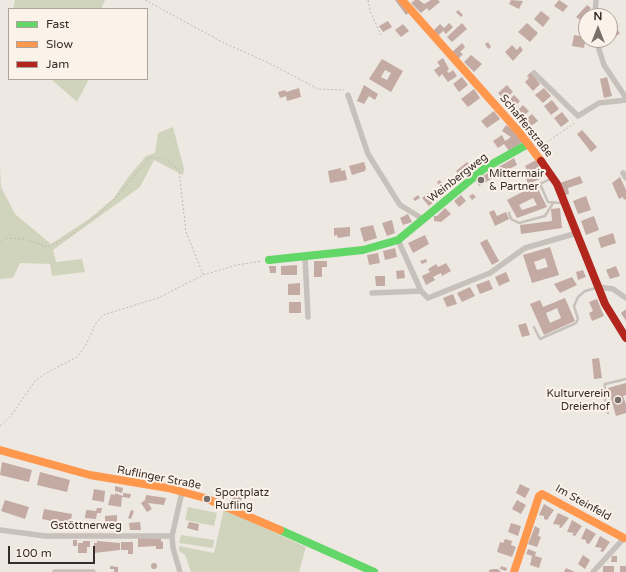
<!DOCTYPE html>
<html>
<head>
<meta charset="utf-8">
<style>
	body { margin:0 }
	#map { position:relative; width:626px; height:572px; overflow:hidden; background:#eee8e2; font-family:"Varela Round",sans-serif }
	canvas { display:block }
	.legend { position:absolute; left:8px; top:8px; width:140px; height:72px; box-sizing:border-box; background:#fbf2ea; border:1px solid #ada39d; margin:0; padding:5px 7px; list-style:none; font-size:12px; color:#392d29 }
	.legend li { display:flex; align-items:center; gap:8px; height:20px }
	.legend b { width:20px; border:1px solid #ada39d }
	.north { position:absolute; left:578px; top:8px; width:40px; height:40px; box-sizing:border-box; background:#fbf2ea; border:1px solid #ada39d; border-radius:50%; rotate:0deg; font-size:11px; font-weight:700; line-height:16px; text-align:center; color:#392d29 }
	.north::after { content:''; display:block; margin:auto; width:14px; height:18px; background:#786e6a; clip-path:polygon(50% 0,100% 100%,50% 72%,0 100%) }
	.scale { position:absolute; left:8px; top:546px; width:87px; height:18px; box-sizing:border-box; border:2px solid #392d29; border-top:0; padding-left:5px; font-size:12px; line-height:14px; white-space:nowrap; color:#392d29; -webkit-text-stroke:3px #fbf2ea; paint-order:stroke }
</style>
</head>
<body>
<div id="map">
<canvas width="626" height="572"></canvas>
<ul class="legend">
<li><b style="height:5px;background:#63d668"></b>Fast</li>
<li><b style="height:5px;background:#ff974d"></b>Slow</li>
<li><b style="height:5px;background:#b3261e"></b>Jam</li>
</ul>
<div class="north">N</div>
<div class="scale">100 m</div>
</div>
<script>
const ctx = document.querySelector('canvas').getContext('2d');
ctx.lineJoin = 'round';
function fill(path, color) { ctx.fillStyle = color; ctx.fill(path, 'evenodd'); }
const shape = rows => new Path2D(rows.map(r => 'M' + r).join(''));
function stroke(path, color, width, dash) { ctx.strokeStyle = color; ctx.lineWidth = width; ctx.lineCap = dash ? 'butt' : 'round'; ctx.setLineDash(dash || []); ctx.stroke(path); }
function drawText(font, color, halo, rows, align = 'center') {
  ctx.font = font + ' "Varela Round",sans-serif'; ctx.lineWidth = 4; ctx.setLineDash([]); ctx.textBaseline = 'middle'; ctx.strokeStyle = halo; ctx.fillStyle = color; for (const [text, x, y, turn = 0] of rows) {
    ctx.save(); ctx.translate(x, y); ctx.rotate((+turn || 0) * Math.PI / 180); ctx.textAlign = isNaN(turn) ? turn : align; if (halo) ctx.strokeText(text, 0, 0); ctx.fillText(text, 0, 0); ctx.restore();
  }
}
const green = shape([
	[15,0,105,0,101,9,13,9],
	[51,79,89,79,77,102],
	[173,127,184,169,183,175,154,160,140,187,53,250,56,262,82,259,85,272,52,276,50,264,20,263,13,278,0,279,0,167,1,187,15,214,51,244,89,219,113,199,129,176,146,156,155,153,158,133],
	[188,507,217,513,214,526,185,520],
	[224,509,306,547,299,572,191,572,185,555,179,551,179,546,214,553],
	[181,535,214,540,213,548,179,543]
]);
const building = shape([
	[395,0,400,0,410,12,406,15],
	[415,0,419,0,424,4,431,0,438,0,440,2,429,11,427,8,421,13,411,3],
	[511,0,523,1,519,9,509,4],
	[559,0,568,6,563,12,554,6],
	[587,5,591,8,587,13,590,15,586,16,584,23,576,17],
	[458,10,463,15,461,17,456,12],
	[541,11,550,18,543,27,534,19],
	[388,21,392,27,383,32,379,26],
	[610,21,620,33,612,40,610,37],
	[449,23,453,27,446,34,443,31,437,37,432,32,440,24,444,28],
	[462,23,467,29,452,42,447,37],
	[527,23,538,33,530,42,518,32],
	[403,24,409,31,401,37,395,30],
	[574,35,586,37,584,48,572,46],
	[488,42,491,47,488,49,485,44],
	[462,43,465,47,460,52,463,54,457,60,451,53],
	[512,45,517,50,520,46,523,50,513,61,505,52],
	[471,55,482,64,474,72,464,62],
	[443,58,449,69,447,71,449,73,453,70,457,76,448,82,442,74,439,77,434,70,440,66,437,62],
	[382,59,403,71,391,92,369,79],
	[385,70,391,73,387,80,381,77],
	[531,72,540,84,533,91,525,82,529,78,527,76],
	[462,77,468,85,459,92,453,84],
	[607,77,612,96,604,98,600,79],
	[364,85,378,94,375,100,369,96,364,104,357,101],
	[507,85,513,92,504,100,498,93],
	[299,88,301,97,287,101,286,96,280,98,278,92,285,90,286,92],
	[544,88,551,96,543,103,535,95],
	[474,89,480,98,468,107,461,99],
	[514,95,520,101,514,107,508,101],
	[552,100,559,109,551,115,544,106],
	[523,105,529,111,523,117,517,111],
	[494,111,500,119,487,128,481,121],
	[562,112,569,121,561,127,554,118],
	[532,114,538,121,531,126,526,119],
	[506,125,518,133,524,141,509,151,504,144,498,148,493,141,502,135,505,141,511,137,502,131],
	[582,130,597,147,591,152,577,134],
	[535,131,540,138,533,143,528,136],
	[514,158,517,165,503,172,502,170,491,176,493,178,479,186,476,180],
	[536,160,539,167,528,172,525,166],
	[364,162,366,168,365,171,352,175,349,166],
	[467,162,474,170,463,180,456,171],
	[341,168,341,171,345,170,347,180,330,183,328,171],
	[540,173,542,178,528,184,526,178],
	[580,176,583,183,568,188,569,194,565,195,560,183],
	[620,177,626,190,626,199,624,200,623,197,619,199,612,183],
	[440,180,442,184,439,186,437,182],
	[536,185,547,207,517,218,507,200],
	[533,198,537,205,522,210,519,205],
	[431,191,438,198,429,206,422,198],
	[473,194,476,197,472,200,469,196],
	[418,195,420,198,415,201,413,199],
	[461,195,466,201,459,207,454,201],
	[586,196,591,210,578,214,573,201],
	[445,208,451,214,441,222,434,221,434,216,437,216],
	[560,208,562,228,521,234,520,225,552,221,551,209],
	[494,210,497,216,506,212,509,219,495,226,489,212],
	[408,214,412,222,403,225,400,218],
	[594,216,599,230,586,235,581,221],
	[392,220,395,233,387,236,382,223],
	[373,225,377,238,364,242,360,228],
	[350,227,350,236,338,238,337,235,334,236,334,228],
	[613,233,616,243,601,248,598,238],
	[425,235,429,244,413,253,408,243],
	[487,239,499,261,492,265,480,243],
	[550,247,559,275,532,283,523,255],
	[545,258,548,267,537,270,534,262],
	[395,248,397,257,385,260,383,251],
	[378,253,380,263,369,265,367,255],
	[426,259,427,262,422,264,420,261],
	[314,261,327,261,327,267,322,267,322,277,314,277],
	[446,263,451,271,442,276,441,273,433,277,435,280,426,285,422,276,430,272,428,269,436,264,438,267],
	[297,265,297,275,281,275,281,266],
	[269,266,276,266,276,273,270,273],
	[616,266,620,276,610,279,606,270],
	[404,270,405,278,397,279,396,271],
	[583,270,586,277,578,280,576,272],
	[506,272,510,281,499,286,495,277],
	[375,276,385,276,385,286,376,286],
	[572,277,577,285,560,293,554,284],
	[489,280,493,289,480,294,476,285],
	[300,283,300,295,288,295,288,284],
	[470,287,475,296,462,302,457,293],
	[453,294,457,304,447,307,443,298],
	[565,298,575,321,544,335,530,304,540,300,543,307],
	[557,308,561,318,550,323,546,313],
	[597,299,604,316,592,321,589,313,593,311,589,302],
	[289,302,301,302,301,313,289,313],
	[626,309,626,321,621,313],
	[526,323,530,335,522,337,518,325],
	[599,358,602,378,594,379,592,359],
	[626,383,626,395,623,396,626,404,626,413,616,416,608,388],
	[2,462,32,470,29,482,0,475],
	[40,472,70,480,67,492,37,485],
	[520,484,530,489,525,498,516,493],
	[115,486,123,488,122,493,115,491],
	[94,489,105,491,104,502,92,500],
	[115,493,123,496,123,493,131,494,130,498,122,497,121,507,108,505,111,494,115,495],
	[146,495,166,498,164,505,148,503,152,509,147,512,141,503,145,500],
	[234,495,242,498,240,503,232,500],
	[5,500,29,507,25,519,1,511],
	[517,500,526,505,521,514,512,509],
	[544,504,554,510,547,520,544,519,544,516,539,515],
	[97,508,102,508,101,513,97,513,96,519,85,518,86,510,96,511],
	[44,509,72,514,70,525,42,519],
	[131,510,134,511,131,519,128,518],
	[558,513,569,518,561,528,559,527,560,525,553,524],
	[117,515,117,527,105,527,105,516],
	[572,520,582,526,575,536,572,535,574,533,567,532],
	[140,522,141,530,130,530,129,523],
	[189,522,199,524,198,531,187,528],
	[511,523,521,526,518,536,508,532],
	[535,526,540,529,538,536,541,537,537,547,528,544],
	[586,528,596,534,589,544,586,543,586,540,581,539],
	[600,536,610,542,603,552,600,551,602,548,595,547],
	[138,537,161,539,161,542,163,541,163,549,156,549,156,546,138,547],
	[505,539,512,541,511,545,516,547,512,557,497,552,500,542,503,543],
	[73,540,77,540,77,546,73,546],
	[83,541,90,541,90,547,87,547,87,553,78,553,78,543,83,543],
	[97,541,120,543,120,550,94,553,94,543,97,543],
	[121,542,133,542,133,554,128,554,128,550,121,550],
	[528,549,536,552,535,556,542,558,539,568,530,565,532,556,526,554],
	[583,555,590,560,585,569,578,564],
	[612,556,617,556,617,562,611,562],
	'151 566a3 3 0 1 1 6 0a3 3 0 1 1-6 0Z',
	[110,566,118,567,118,572,114,572,114,569,110,569],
	[501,566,507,568,506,571,500,569],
	[603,566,614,566,614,572,603,572],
	[620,566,626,566,626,572,620,572],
	[566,568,575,572,564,572],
	[493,569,498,569,501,572,489,572,489,570]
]);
const path = shape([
	[145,0,224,43,267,62,318,89,344,90],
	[368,0,370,11,381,35],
	[540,147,576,122],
	[0,243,5,238,24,239,48,247,71,235,100,213,118,195,149,158,164,158,179,170,186,232,203,274],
	[0,426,11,416,35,381,46,373,77,357,86,345,96,323,103,315,158,298,203,275,237,265,262,261]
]);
const lane = shape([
	[550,179,540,184,548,202,562,203],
	[509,213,511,219,519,223,545,216,553,203],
	[534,327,540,339,576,323,578,319,574,306,578,297,585,291,596,288],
	[608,413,604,393,605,384,626,379]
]);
const street = shape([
	[595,16,596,0],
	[596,40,604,65,626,98],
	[534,73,578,116,599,103,626,100],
	[348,95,368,154,383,178,400,205,423,219],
	[623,173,626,178],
	[398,240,421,291,428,298,490,273,525,248,577,233],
	[305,257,308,317],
	[599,287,613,289,626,298],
	[372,293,421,291],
	[0,530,45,536,172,536],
	[55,572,93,572],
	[180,572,173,548,172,536,182,492],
	[593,572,625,537]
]);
const fast = shape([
	[269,260,363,250,398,240,485,168,528,144],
	[280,530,374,572]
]);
const slow = shape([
	[402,0,519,132,541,161],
	[0,450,90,475,168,488,205,498,280,530],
	[514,572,539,496,542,494,624,538]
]);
const jam = shape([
	[541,161,557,184,605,304,626,338]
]);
const markers = [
	[481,180,4,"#786e6a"],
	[618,400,4,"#786e6a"],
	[207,499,4,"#786e6a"]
];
const streetNames = [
	["Schafferstraße",526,126,51],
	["Weinbergweg",458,178,-38],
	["Ruflinger Straße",159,478,11],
	["Im Steinfeld",583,503,29],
	["Gstöttnerweg",86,526]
];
const poiNames = [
	["Mittermair",489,174],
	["& Partner",489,187],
	["Kulturverein",610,394,"right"],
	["Dreierhof",610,407,"right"],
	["Sportplatz",215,493],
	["Rufling",215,506]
];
fill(green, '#d1d4bc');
fill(building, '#c3aaa3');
stroke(path, '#c0b8b3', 1, [2, 2]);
stroke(lane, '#c7c0bb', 2.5);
stroke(street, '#c7c0bb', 5.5);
stroke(fast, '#63d668', 8);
stroke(slow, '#ff974d', 8);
stroke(jam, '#b3261e', 8);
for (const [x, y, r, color] of markers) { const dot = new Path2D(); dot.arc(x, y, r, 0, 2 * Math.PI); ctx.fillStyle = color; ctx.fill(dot); stroke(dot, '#fbf2ea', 1.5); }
drawText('11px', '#392d29', '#fbf2ea', streetNames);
drawText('11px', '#392d29', '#fbf2ea', poiNames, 'left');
</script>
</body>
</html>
